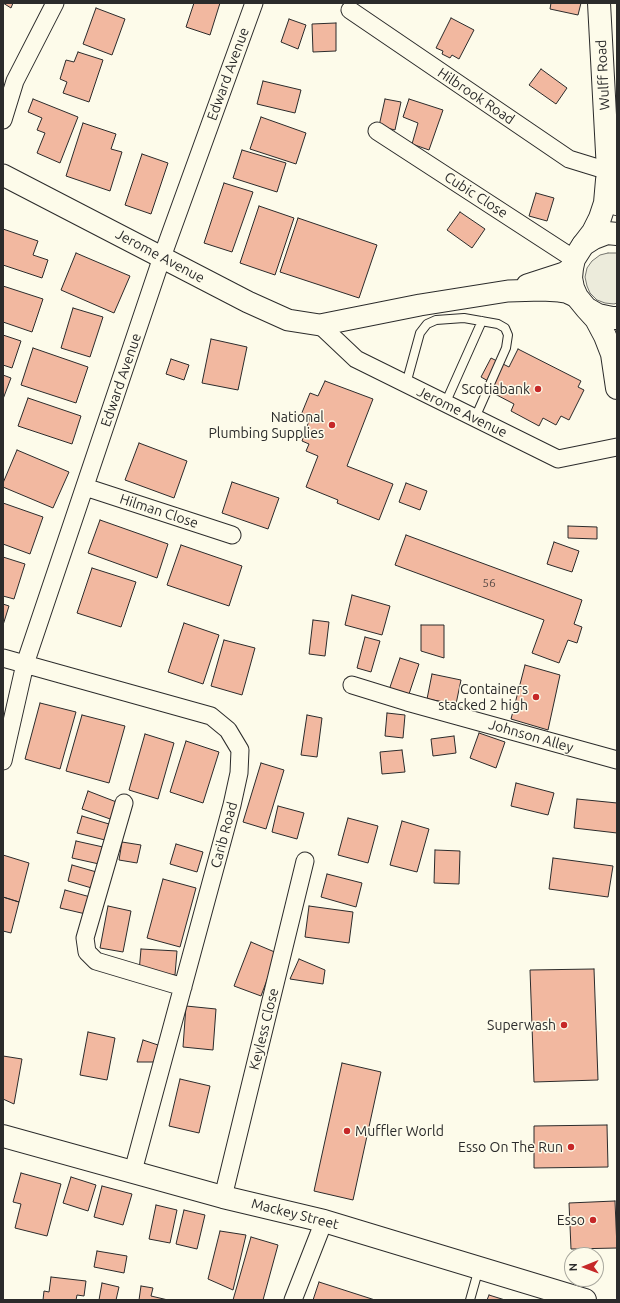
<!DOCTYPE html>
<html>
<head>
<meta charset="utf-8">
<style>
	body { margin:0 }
	#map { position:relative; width:620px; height:1303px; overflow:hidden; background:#fdfbea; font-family:Ubuntu,sans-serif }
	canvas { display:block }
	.frame { position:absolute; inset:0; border:4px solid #2b2b2b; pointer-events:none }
	.north { position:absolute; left:564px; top:1247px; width:40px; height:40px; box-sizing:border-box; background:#fdfbea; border:1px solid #a9a89e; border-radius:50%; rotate:269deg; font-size:11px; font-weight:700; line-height:16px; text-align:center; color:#2b2b2b }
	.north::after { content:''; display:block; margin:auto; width:14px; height:18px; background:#c62828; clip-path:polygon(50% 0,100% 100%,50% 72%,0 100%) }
</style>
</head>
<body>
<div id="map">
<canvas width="620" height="1303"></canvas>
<div class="frame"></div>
<div class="north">N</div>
</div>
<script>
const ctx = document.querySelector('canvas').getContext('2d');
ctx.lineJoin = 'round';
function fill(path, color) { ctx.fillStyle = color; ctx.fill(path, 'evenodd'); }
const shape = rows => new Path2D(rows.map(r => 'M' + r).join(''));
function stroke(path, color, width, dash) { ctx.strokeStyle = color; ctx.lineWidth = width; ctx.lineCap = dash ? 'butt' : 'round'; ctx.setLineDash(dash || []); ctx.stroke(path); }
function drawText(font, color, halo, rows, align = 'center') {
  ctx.font = font + ' Ubuntu,sans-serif'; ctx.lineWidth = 3; ctx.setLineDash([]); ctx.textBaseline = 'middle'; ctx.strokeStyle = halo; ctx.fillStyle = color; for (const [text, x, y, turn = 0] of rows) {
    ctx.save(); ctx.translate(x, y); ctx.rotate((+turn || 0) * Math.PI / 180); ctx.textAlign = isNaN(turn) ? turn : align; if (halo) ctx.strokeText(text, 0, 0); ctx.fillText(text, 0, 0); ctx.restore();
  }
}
const green = shape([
	[608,253,617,253,617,303,614,304,605,303,597,300,590,293,587,286,585,277,587,268,592,261,600,255,608,253]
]);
const building = shape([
	[3,3,13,3,11,8,3,3],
	[194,3,220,3,210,35,186,27,194,3],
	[551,3,581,3,578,15,550,9,551,3],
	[96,8,125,19,112,55,83,44,96,8],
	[451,18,474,30,459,59,452,55,450,58,442,54,443,51,436,48,451,18],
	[289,19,306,25,298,49,281,42,289,19],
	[336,23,336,51,313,52,312,24,336,23],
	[78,52,103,60,89,102,63,93,67,82,60,79,66,60,74,62,78,52],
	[541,69,567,88,556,104,529,85,541,69],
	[263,81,301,90,295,113,257,104,263,81],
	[33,99,78,117,60,163,37,153,45,133,37,130,42,118,28,112,33,99],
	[385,99,401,102,395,130,379,126,385,99],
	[409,99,443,110,429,150,412,144,418,123,403,117,409,99],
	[261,117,306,133,296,164,250,149,261,117],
	[83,123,116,134,111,149,122,152,110,191,66,176,83,123],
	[242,150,286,163,277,192,233,178,242,150],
	[142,154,168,163,151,214,125,205,142,154],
	[224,183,253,192,232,252,204,243,224,183],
	[536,193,554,198,547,221,529,216,536,193],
	[259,206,294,218,275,275,240,263,259,206],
	[460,212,485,229,472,248,447,230,460,212],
	[298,218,377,245,359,298,280,272,298,218],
	[3,229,38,241,33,255,48,260,42,278,3,265,3,229],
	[76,253,130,276,114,313,61,290,76,253],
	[3,286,43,299,32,332,3,322,3,286],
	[73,308,103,317,90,357,61,348,73,308],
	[3,335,21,341,12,368,3,365,3,335],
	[211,339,247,347,238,390,202,383,211,339],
	[33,348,88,367,76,403,21,385,33,348],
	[518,349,581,381,578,387,584,390,569,420,561,416,556,425,543,418,539,426,511,411,514,404,493,393,497,386,481,377,491,358,509,367,518,349],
	[171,359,189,365,184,380,166,374,171,359],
	[3,375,11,378,3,399,3,375],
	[325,381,373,399,347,466,393,484,379,520,337,503,338,500,306,487,318,456,306,451,309,444,302,441,310,418,301,415,310,393,318,396,325,381],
	[28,398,81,416,72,444,18,426,28,398],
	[139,443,187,461,174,498,125,480,139,443],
	[17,450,69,472,53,508,3,487,3,483,17,450],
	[232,482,279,498,268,529,222,513,232,482],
	[406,483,427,491,420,510,399,502,406,483],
	[3,503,43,517,30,554,3,544,3,503],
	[100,520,168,544,157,578,88,553,100,520],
	[568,526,597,527,597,539,568,538,568,526],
	[406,535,582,600,574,624,582,627,577,643,568,640,559,663,532,653,544,620,395,565,406,535],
	[554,542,579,551,572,572,547,564,554,542],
	[181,545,242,566,229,606,167,585,181,545],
	[3,557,25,564,14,599,3,596,3,557],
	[92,568,136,582,121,627,77,613,92,568],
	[352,595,390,606,382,635,345,625,352,595],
	[3,604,9,606,3,625,3,604],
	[313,620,329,622,325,656,309,654,313,620],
	[184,623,219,635,203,684,168,672,184,623],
	[421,625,444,625,444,658,421,651,421,625],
	[365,637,380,641,371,672,357,668,365,637],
	[224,640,255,648,242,695,211,686,224,640],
	[400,658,419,664,407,700,388,693,400,658],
	[525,665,560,675,548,730,511,719,525,665],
	[432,674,461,680,456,704,427,699,432,674],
	[40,703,76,712,60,769,25,759,40,703],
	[387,713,405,715,403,738,385,736,387,713],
	[82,715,125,726,109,783,66,771,82,715],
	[307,715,322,718,317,757,301,755,307,715],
	[479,733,505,742,496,768,470,758,479,733],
	[145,734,174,743,158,799,129,790,145,734],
	[454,736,456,753,433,756,431,739,454,736],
	[186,741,219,752,203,803,170,792,186,741],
	[402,750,405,772,382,774,380,752,402,750],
	[261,763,284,770,266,829,243,822,261,763],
	[516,783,554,793,548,815,511,806,516,783],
	[88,791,119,803,113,820,82,809,88,791],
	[577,799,617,803,617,833,574,828,577,799],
	[278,806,304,813,297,839,272,832,278,806],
	[82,816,109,824,105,840,77,833,82,816],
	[348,818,378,826,368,863,338,855,348,818],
	[402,821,429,829,417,872,390,865,402,821],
	[76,841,103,847,99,864,72,858,76,841],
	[122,842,141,845,137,863,119,860,122,842],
	[176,844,203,852,197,872,170,864,176,844],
	[435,850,460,851,459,884,434,883,435,850],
	[3,855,29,863,19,902,3,897,3,855],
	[553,858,613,866,608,897,549,889,553,858],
	[72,865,100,873,95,889,68,881,72,865],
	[327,874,362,883,356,907,321,897,327,874],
	[163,879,196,888,180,947,147,938,163,879],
	[65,890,94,898,90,915,60,908,65,890],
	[3,897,19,902,11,933,3,931,3,897],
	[108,906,131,911,123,952,100,948,108,906],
	[309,906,353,912,349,943,305,937,309,906],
	[251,942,277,953,261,996,234,986,251,942],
	[141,949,177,951,175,975,139,972,141,949],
	[299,959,325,970,323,984,290,979,299,959],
	[594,969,598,1080,534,1082,530,970,594,969],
	[186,1006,216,1009,213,1050,183,1047,186,1006],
	[88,1032,115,1038,107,1080,80,1075,88,1032],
	[143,1040,158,1045,154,1062,137,1062,143,1040],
	[3,1056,22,1059,14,1104,3,1099,3,1056],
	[342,1063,381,1072,353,1200,314,1191,342,1063],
	[180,1079,210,1086,199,1133,169,1126,180,1079],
	[607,1125,608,1167,534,1168,534,1126,607,1125],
	[21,1173,61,1184,47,1236,15,1228,21,1204,13,1202,21,1173],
	[71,1177,96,1185,88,1211,63,1203,71,1177],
	[102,1186,132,1194,123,1225,94,1217,102,1186],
	[615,1201,617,1248,571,1249,569,1203,615,1201],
	[156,1205,177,1210,170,1243,149,1239,156,1205],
	[184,1210,205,1215,197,1249,176,1244,184,1210],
	[220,1231,246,1235,233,1290,208,1279,220,1231],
	[251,1237,278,1245,263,1300,233,1300,251,1237],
	[97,1251,127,1256,124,1273,94,1267,97,1251],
	[51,1277,86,1281,84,1296,77,1295,76,1300,43,1300,44,1291,49,1292,51,1277],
	[319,1282,375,1300,313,1300,319,1282],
	[102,1283,119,1287,116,1300,99,1300,102,1283],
	[141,1286,153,1288,151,1296,168,1300,139,1300,141,1286],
	[489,1295,505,1300,487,1300,489,1295]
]);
const service = shape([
	[406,384,420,333,427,324,436,320,464,318,498,324,505,328,508,335,506,348,475,418],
	[445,404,482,321],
	[470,1300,479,1268]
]);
const minor = shape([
	[350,10,569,159,608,171],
	[3,120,15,81,55,3],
	[377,131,574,259],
	[320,325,356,359,558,459,617,447],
	[85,487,232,535],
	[3,658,211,716,228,730,240,750,239,773,232,805,133,1171],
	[352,685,407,702,617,760],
	[3,761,25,664,162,257,254,3],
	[124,803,85,938,87,952,96,961,183,987],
	[223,1197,305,861],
	[293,1300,324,1221]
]);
const tertiary = shape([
	[3,175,248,302,288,320,320,325,420,305,508,291,542,290,559,291,566,292,577,297],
	[527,285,564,273,572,268]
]);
const secondary = shape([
	[599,3,608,171,612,192,617,204],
	[583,245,593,232,600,218,605,203,607,180],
	[3,1136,223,1197,324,1221,585,1300]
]);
const primary = shape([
	[617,234,607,233,594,238,583,245,574,259,572,268,571,278,573,288,577,297,586,308,598,315,612,318,617,318],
	[586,308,596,319,605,336,612,354,617,388]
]);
const markers = [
	[538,389,4,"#c62828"],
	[332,425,4,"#c62828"],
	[536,697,4,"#c62828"],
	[564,1025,4,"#c62828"],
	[347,1131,4,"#c62828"],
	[571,1147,4,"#c62828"],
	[593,1220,4,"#c62828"]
];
const numberNames = [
	["56",489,583]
];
const streetNames = [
	["Edward Avenue",228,74,-70],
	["Wulff Road",603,75,-93],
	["Hilbrook Road",476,96,34],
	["Cubic Close",476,195,33],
	["Jerome Avenue",160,256,28],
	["Edward Avenue",121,380,-71],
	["Jerome Avenue",462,412,26],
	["Hilman Close",159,511,18],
	["Johnson Alley",531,736,16],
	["Carib Road",224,835,-75],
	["Keyless Close",264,1029,-76],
	["Mackey Street",295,1214,14]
];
const poiNames = [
	["Scotiabank",530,389],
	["National",324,417],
	["Plumbing Supplies",324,433],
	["Containers",528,689],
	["stacked 2 high",528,705],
	["Superwash",556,1025],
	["Muffler World",355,1131,"left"],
	["Esso On The Run",563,1147],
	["Esso",585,1220]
];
fill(green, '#ecebdb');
stroke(green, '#74746e', 1);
fill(building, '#f2b8a0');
stroke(building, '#2b2b2b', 1);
stroke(service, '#2b2b2b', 10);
stroke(minor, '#2b2b2b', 19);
stroke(tertiary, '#2b2b2b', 23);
stroke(secondary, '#2b2b2b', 24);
stroke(primary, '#2b2b2b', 24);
stroke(service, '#fdfbea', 8);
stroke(minor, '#fdfbea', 17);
stroke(tertiary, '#fdfbea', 21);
stroke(secondary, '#fdfbea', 22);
stroke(primary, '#fdfbea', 22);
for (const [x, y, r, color] of markers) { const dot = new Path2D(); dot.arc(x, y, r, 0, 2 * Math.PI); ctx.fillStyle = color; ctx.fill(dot); stroke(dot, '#fdfbea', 1.5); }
drawText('12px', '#5d4e48', null, numberNames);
drawText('14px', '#2b2b2b', '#fdfbea', streetNames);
drawText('14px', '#2b2b2b', '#fdfbea', poiNames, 'right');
</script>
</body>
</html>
